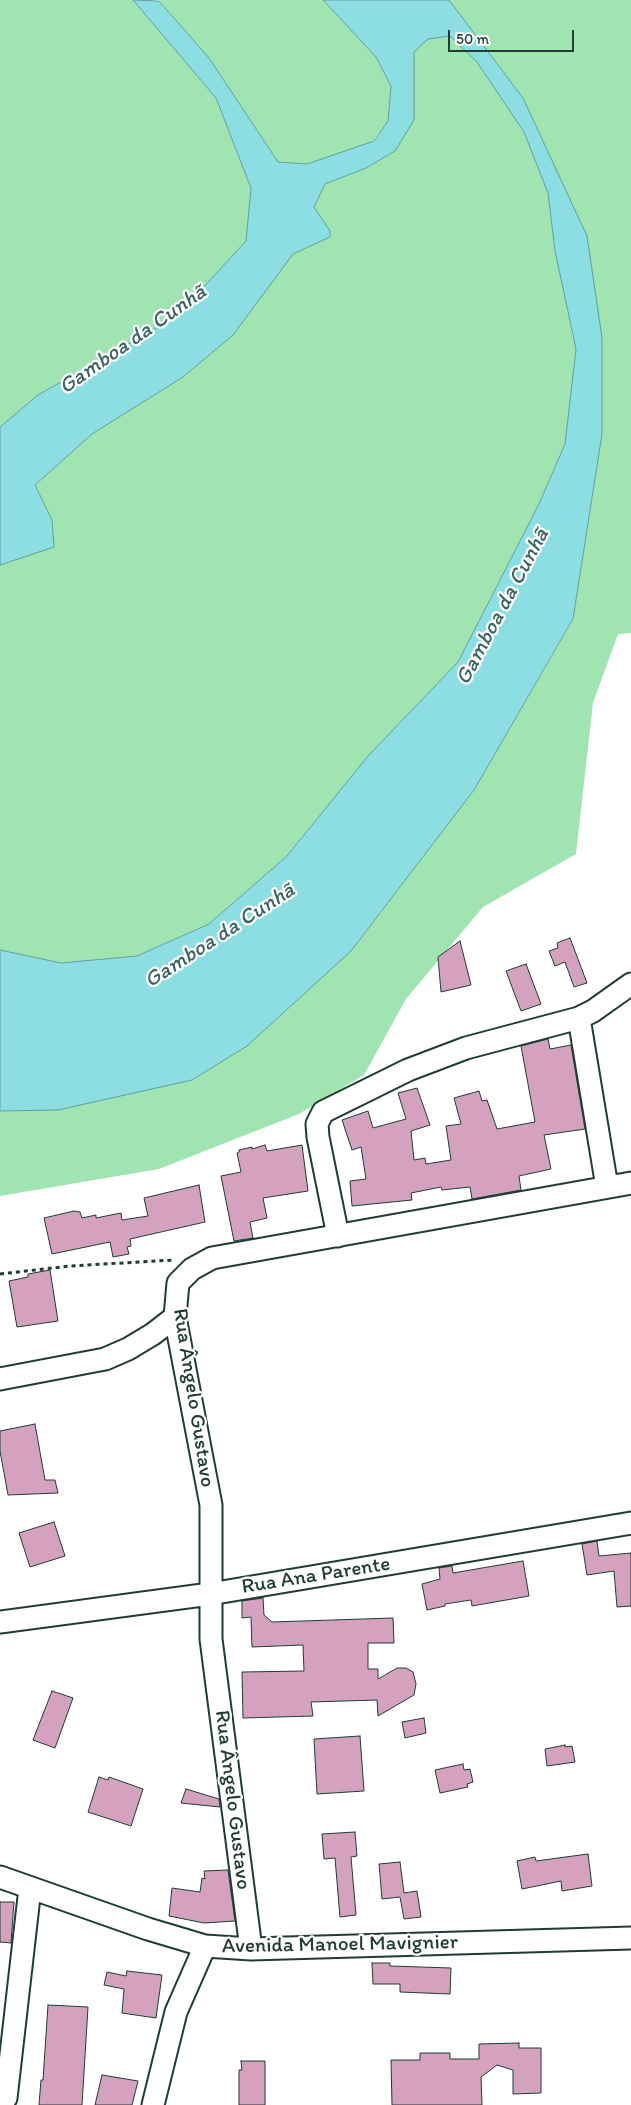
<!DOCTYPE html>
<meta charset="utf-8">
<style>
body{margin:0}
#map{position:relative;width:631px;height:2105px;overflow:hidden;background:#fff;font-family:Itim,sans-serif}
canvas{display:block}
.scale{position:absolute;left:448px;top:30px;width:126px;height:22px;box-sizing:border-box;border:2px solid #1f3d34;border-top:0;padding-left:6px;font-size:15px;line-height:18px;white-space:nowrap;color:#1f3d34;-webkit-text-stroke:4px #fff;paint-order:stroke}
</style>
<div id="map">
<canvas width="631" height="2105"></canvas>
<div class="scale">50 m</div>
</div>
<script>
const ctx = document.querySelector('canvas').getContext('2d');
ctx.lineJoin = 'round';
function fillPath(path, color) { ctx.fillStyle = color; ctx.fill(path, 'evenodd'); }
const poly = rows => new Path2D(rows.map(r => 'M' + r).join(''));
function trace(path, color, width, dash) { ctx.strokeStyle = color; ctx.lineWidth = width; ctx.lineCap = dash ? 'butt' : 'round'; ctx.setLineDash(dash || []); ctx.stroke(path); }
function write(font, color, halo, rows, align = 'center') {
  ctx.font = font + ' Itim,sans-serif'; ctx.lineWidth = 4.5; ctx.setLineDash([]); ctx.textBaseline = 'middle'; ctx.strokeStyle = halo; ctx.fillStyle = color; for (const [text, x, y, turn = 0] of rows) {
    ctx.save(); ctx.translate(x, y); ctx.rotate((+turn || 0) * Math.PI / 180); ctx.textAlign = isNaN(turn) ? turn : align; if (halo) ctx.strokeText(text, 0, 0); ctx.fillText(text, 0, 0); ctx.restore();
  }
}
const green = poly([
 [0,0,133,0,216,98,251,188,246,242,176,317,38,395,0,427],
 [159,0,323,0,376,57,391,86,388,121,373,141,342,153,307,164,278,162,209,59],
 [449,0,631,0,631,633,618,634,593,703,576,854,483,907,406,999,364,1075,299,1114,159,1169,0,1196,0,1111,58,1110,351,951,474,790,573,620,602,434,602,338,523,98],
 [450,36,477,62,524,132,548,193,555,251,576,349,565,444,539,504,458,662,368,756,287,856,209,924,137,956,61,963,0,950,0,565,13,561,52,520,35,485,92,434,183,377,233,335,293,254,330,237,330,231,314,207,325,184,366,168,395,151,414,74,414,52,428,39]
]);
const water = poly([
 [133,0,159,1,209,58,278,162,307,164,374,141,388,121,391,86,376,57,323,0,449,0,523,98,587,236,602,338,602,434,573,619,474,790,351,951,247,1046,192,1080,58,1110,0,1111,0,950,61,963,137,956,209,924,287,856,368,756,458,662,539,504,565,444,576,349,555,251,548,193,524,132,477,62,450,36,428,39,414,52,414,120,395,151,366,168,325,184,314,207,330,231,330,237,293,254,233,335,183,377,92,434,35,485,52,520,54,547,0,565,0,427,38,395,176,317,246,241,251,188,216,98,133,0]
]);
const building = poly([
 [570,938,587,983,574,987,565,962,555,966,549,951,558,948,557,943,570,938],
 [460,941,471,985,441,992,438,957,460,941],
 [526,964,541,1004,521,1011,506,971,526,964],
 [548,1039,550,1049,571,1045,585,1129,544,1135,551,1169,519,1176,521,1190,472,1199,470,1187,442,1190,441,1187,411,1193,412,1200,352,1206,350,1181,366,1179,361,1147,352,1150,342,1120,368,1111,373,1128,406,1119,398,1093,417,1088,430,1125,411,1131,414,1160,425,1158,426,1164,451,1160,446,1126,461,1124,454,1098,479,1091,482,1101,487,1100,497,1129,535,1122,521,1046,548,1039],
 [265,1145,267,1151,302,1145,308,1191,263,1198,267,1218,250,1222,253,1238,234,1241,221,1176,241,1172,237,1153,239,1152,239,1150,252,1147,252,1149,265,1145],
 [199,1185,205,1222,130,1239,131,1246,127,1247,129,1254,113,1257,110,1242,52,1254,44,1218,74,1211,80,1212,82,1218,96,1215,96,1218,121,1213,122,1220,148,1216,144,1198,199,1185],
 [50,1270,58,1321,17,1327,9,1281,28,1277,28,1274,50,1270],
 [35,1424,45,1480,55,1480,58,1493,8,1495,0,1451,0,1431,35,1424],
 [54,1522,65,1556,30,1567,19,1533,54,1522],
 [597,1541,599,1556,631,1553,631,1606,617,1607,614,1571,587,1575,582,1544,597,1541],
 [523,1561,529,1596,472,1606,471,1600,445,1604,445,1606,427,1610,422,1584,440,1579,439,1568,452,1566,453,1573,523,1561],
 [263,1598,264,1615,272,1622,393,1618,394,1643,368,1643,368,1669,378,1669,378,1679,397,1668,406,1668,413,1672,416,1684,414,1695,378,1716,377,1700,311,1702,313,1716,243,1718,242,1672,304,1671,303,1645,252,1647,251,1617,242,1618,242,1601,263,1598],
 [52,1691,73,1698,55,1748,33,1740,52,1691],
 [424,1718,426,1733,405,1738,402,1722,424,1718],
 [360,1736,364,1791,317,1794,314,1739,360,1736],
 [565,1745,565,1747,572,1746,575,1762,547,1766,545,1749,565,1745],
 [463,1764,464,1770,470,1769,473,1782,467,1784,468,1787,440,1793,435,1770,463,1764],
 [99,1777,108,1780,109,1777,143,1789,131,1826,88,1812,99,1777],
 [186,1789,219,1799,220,1807,181,1803,186,1789],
 [355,1832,357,1856,351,1857,356,1915,340,1917,335,1858,324,1859,322,1834,355,1832],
 [588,1854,592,1886,562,1891,561,1881,522,1889,517,1861,535,1857,536,1861,588,1854],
 [400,1862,404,1893,417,1891,421,1917,404,1919,400,1897,382,1899,379,1864,400,1862],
 [228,1870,235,1921,204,1923,169,1916,172,1888,200,1892,202,1878,205,1879,204,1871,228,1870],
 [0,1902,14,1902,11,1943,0,1942,0,1902],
 [372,1963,390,1963,390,1966,451,1968,450,1994,400,1992,400,1984,373,1984,372,1963],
 [127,1971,162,1975,156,2018,122,2013,124,1989,104,1985,107,1972,126,1976,127,1971],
 [48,2005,88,2007,82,2105,39,2105,41,2080,43,2080,48,2005],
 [519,2043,519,2048,541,2048,541,2093,513,2094,513,2070,497,2065,481,2077,482,2105,392,2105,391,2060,420,2060,420,2053,450,2053,450,2059,479,2059,479,2044,519,2043],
 [241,2061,265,2061,265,2105,239,2105,239,2070,242,2070,241,2061],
 [102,2075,138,2081,132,2105,95,2105,102,2075]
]);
const path = poly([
 [0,1274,70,1266,174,1260]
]);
const minor = poly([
 [579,1018,607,1187],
 [338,1236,318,1137,317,1124,323,1112,408,1070,466,1048,579,1018,593,1011,631,984],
 [0,1379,105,1359,128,1349,153,1334,175,1317],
 [0,1622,210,1594,631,1523],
 [0,1877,148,1929,205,1946,251,1949,631,1938],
 [251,1949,211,1639,211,1505,175,1317,178,1283,192,1269,212,1258,631,1183],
 [6,2098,30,1888],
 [153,2105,176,2012,205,1946]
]);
const streetNames = [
 ["Rua Ângelo Gustavo",193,1398,81],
 ["Rua Ana Parente",316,1576,-9],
 ["Rua Ângelo Gustavo",232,1800,83],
 ["Avenida Manoel Mavignier",340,1945,-1]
];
const waterNames = [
 ["Gamboa da Cunhã",133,340,-35],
 ["Gamboa da Cunhã",503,607,-62],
 ["Gamboa da Cunhã",220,936,-33]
];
fillPath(green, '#a0e5b1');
fillPath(water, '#8cdee3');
trace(water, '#609e9d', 1);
fillPath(building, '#d4a2bf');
trace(building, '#1f3d34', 1);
trace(minor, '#1f3d34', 25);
trace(path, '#1f3d34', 3, [4, 4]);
trace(minor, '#fff', 21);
write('21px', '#1f3d34', '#fff', streetNames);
write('italic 22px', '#3a6560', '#fff', waterNames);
</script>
